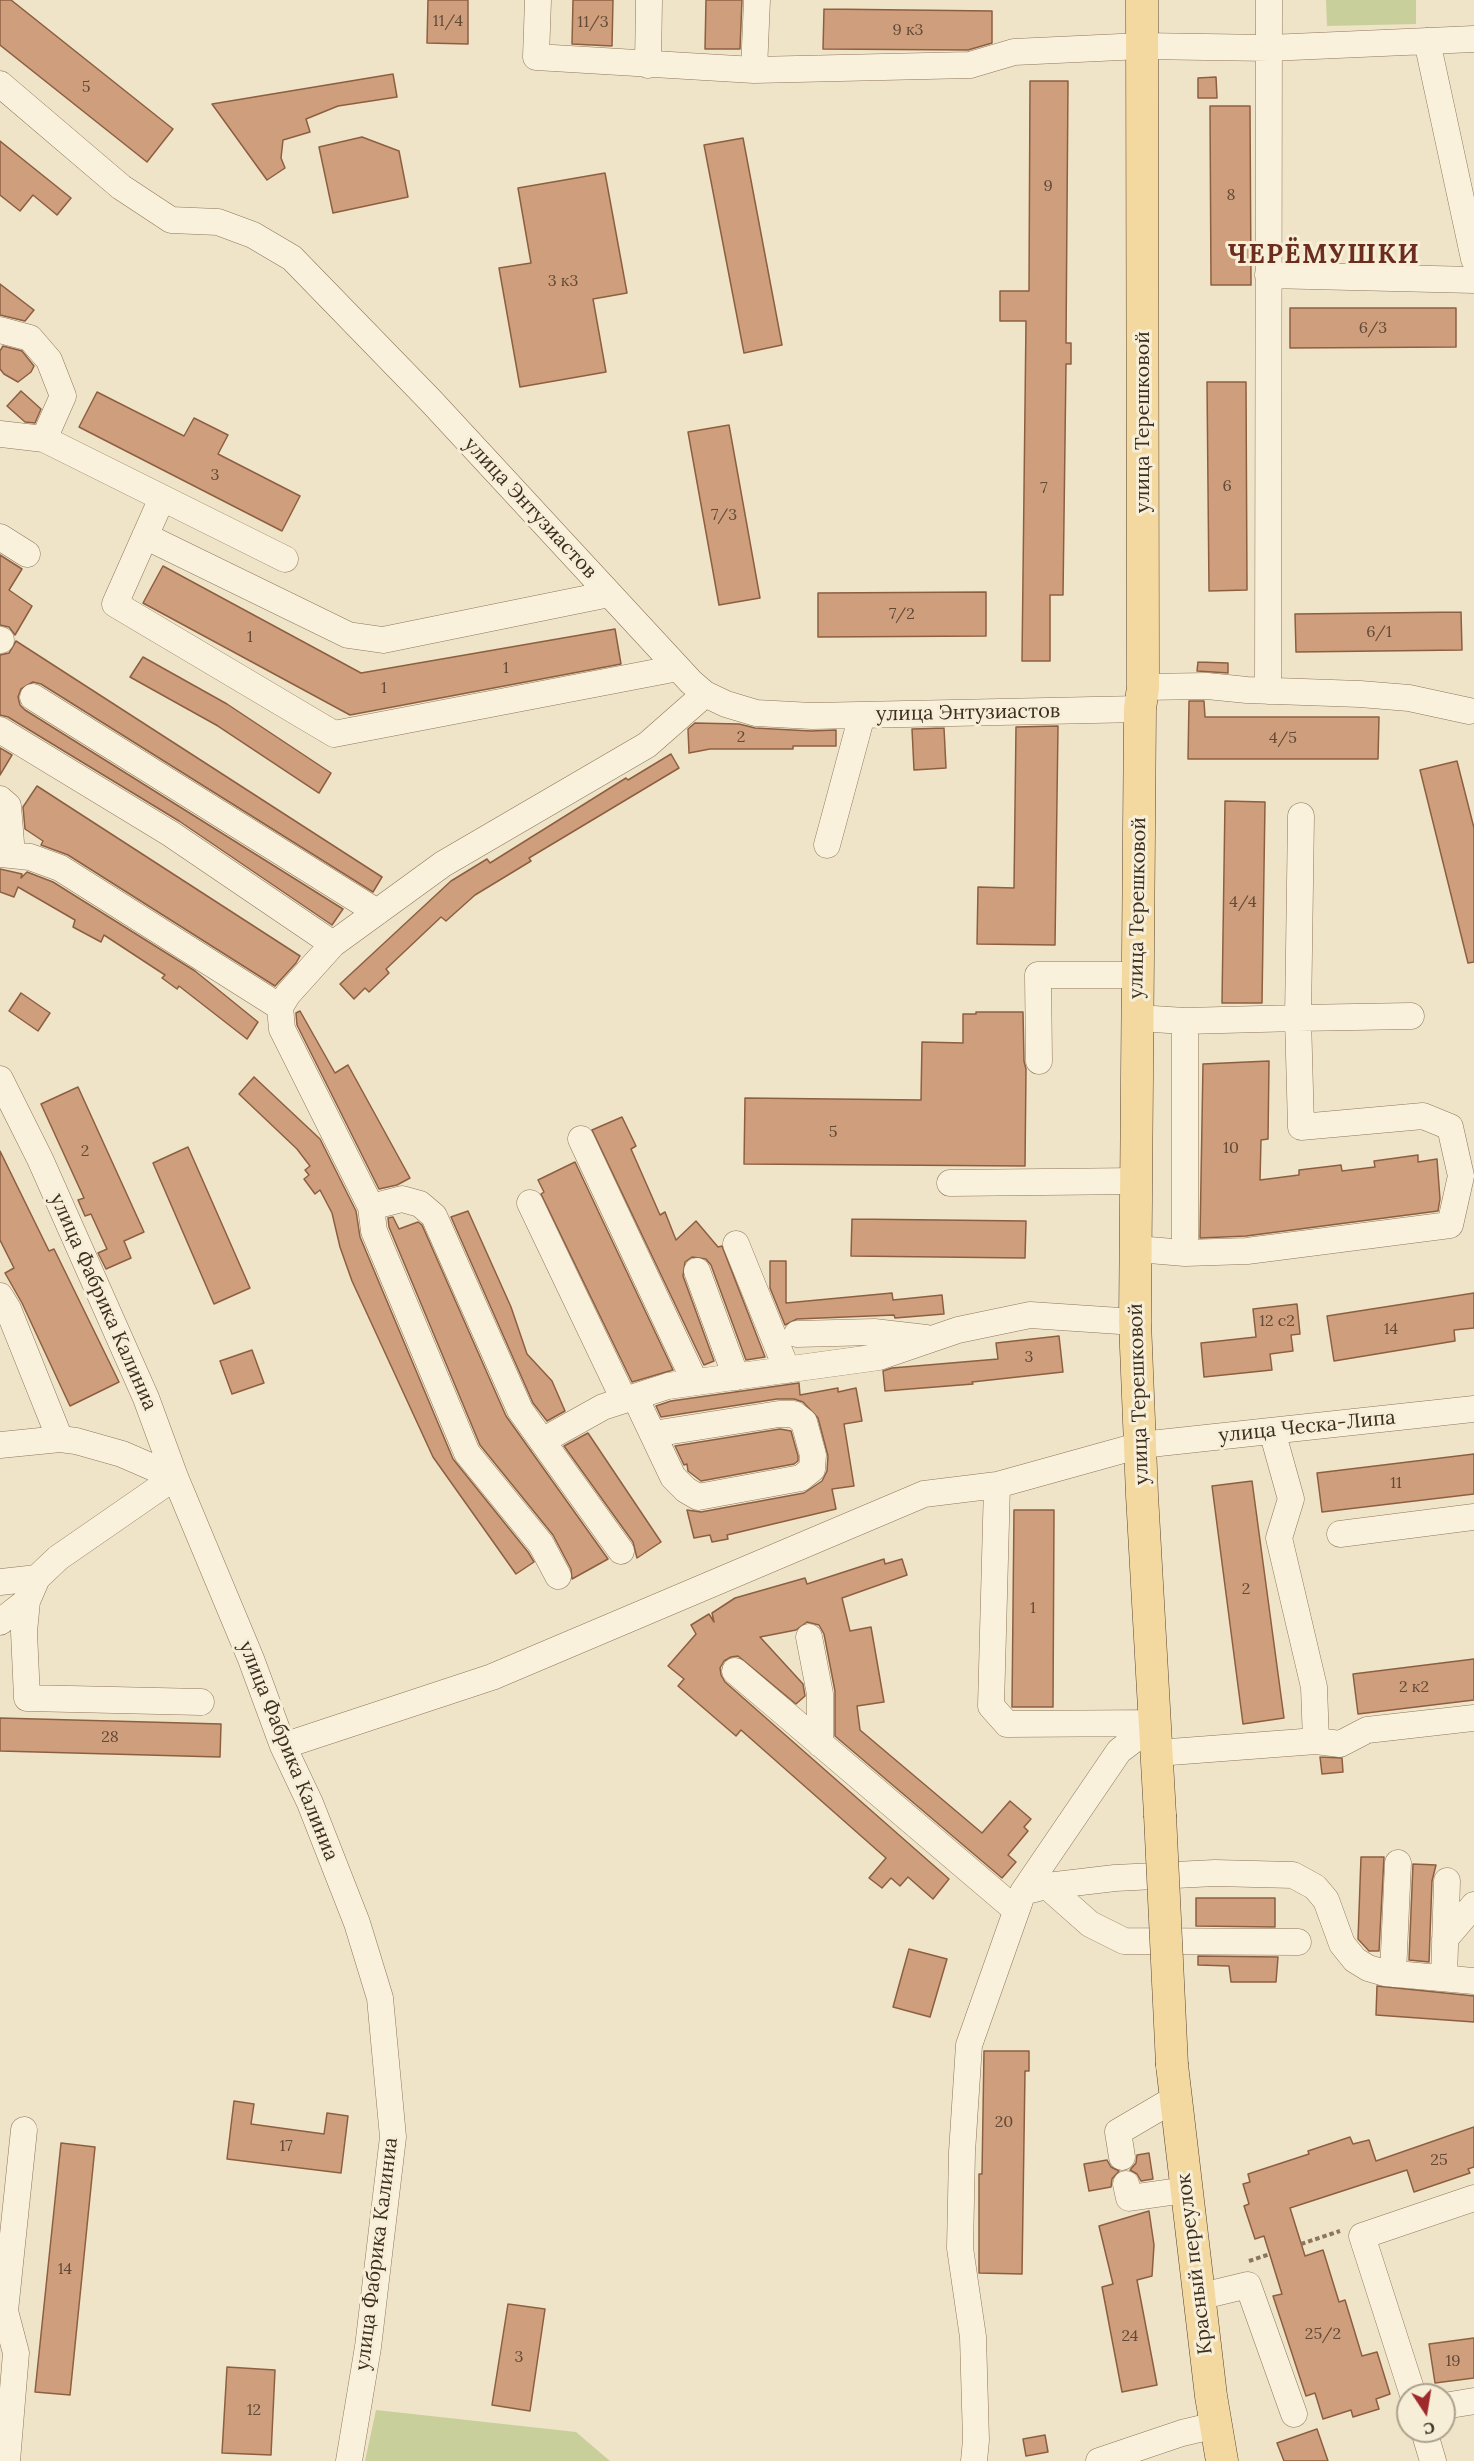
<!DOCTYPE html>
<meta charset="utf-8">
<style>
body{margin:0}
#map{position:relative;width:1474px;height:2461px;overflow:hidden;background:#f0e4c8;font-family:Lora,serif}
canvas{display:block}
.north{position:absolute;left:1396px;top:2383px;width:60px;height:60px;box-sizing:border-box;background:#f7eed8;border:2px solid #ada18e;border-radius:50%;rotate:168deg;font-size:16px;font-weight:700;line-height:24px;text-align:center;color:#3d2e20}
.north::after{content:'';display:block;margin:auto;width:21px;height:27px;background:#9e2a2b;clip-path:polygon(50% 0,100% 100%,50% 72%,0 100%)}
</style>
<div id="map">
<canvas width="1474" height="2461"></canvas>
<div class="north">С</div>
</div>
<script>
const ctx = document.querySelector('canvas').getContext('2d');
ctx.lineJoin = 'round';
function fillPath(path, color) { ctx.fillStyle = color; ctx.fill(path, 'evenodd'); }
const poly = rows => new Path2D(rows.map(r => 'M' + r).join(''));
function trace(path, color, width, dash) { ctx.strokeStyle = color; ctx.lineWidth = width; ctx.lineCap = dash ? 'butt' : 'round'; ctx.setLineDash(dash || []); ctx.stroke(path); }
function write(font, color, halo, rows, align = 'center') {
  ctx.font = font + ' Lora,serif'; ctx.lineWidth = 6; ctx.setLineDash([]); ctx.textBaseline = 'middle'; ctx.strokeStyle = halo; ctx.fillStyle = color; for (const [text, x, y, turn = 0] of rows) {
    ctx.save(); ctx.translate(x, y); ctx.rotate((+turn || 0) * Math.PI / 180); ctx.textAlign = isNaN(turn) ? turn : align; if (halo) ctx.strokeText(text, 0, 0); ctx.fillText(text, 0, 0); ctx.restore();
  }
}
const green = poly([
 [1326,0,1416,0,1416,24,1327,26],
 [376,2410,576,2432,610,2461,365,2461]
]);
const building = poly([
 [0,0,11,0,173,129,147,162,0,45,0,0],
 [428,0,468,0,468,44,427,43,428,0],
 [573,0,613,0,612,46,572,44,573,0],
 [706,0,742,0,740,49,705,49,706,0],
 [824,9,992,11,992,43,968,50,823,49,824,9],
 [393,74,397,97,338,106,306,119,310,132,283,140,281,158,285,168,267,180,212,104,393,74],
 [1216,77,1217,98,1198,98,1198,78,1216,77],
 [1030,81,1068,81,1066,343,1071,343,1071,364,1066,364,1063,595,1050,595,1050,661,1022,661,1026,321,1000,321,1000,291,1029,291,1030,81],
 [1210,106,1250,106,1251,285,1211,285,1210,106],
 [362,137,399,151,408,197,333,213,319,147,362,137],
 [743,138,782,345,744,353,704,145,743,138],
 [0,141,71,198,57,215,33,195,20,211,0,195,0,141],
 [605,173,627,293,593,299,606,372,520,387,499,268,531,263,518,188,605,173],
 [0,284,34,310,25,321,0,315,0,284],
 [1290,308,1456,308,1456,347,1290,348,1290,308],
 [3,346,22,351,34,366,31,372,18,382,4,374,0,369,0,351,3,346],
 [1207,382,1246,382,1247,590,1209,591,1207,382],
 [21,391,41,409,35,423,25,422,7,406,21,391],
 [97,392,184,436,194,418,228,435,218,454,300,496,282,531,79,427,97,392],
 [729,425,760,598,719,605,688,432,729,425],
 [0,555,22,569,9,590,32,606,15,635,9,627,0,625,0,555],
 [163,566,361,673,615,629,621,664,350,715,143,603,163,566],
 [986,592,986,636,818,637,818,593,986,592],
 [1461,612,1462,650,1296,652,1295,614,1461,612],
 [16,641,382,877,373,892,41,684,33,682,21,689,18,697,20,705,25,710,343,909,332,925,179,821,8,717,0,715,0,655,9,653,16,641],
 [143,657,227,704,331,773,319,793,218,726,130,677,143,657],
 [1198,662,1228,663,1228,673,1197,671,1198,662],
 [1189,701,1204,701,1205,717,1379,717,1378,759,1188,759,1189,701],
 [695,723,739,724,755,728,811,731,836,730,836,746,793,746,793,749,710,749,689,753,688,729,695,723],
 [1058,726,1055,945,977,944,978,887,1014,888,1016,727,1058,726],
 [944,728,946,768,914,770,912,729,944,728],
 [0,748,12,755,0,775,0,748],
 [671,754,679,768,529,858,531,861,475,895,446,921,441,917,386,969,389,973,369,992,365,988,354,999,340,984,451,881,487,859,490,863,626,778,628,780,671,754],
 [1457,761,1474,828,1474,962,1468,963,1420,770,1457,761],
 [37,786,300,956,296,963,275,986,68,855,41,845,43,841,25,829,23,807,37,786],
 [1225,801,1265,802,1262,1003,1222,1003,1225,801],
 [0,869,22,874,21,878,27,872,53,882,195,971,258,1022,247,1039,179,986,177,989,162,978,165,975,104,935,101,942,73,927,75,920,18,887,14,897,0,892,0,869],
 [21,993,50,1013,38,1031,9,1011,21,993],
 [300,1011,335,1073,348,1065,410,1178,397,1185,379,1189,297,1025,296,1013,300,1011],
 [976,1012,1023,1012,1024,1061,1026,1069,1025,1166,744,1164,745,1098,921,1100,922,1042,963,1043,963,1014,976,1014,976,1012],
 [1269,1061,1268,1139,1261,1140,1260,1180,1299,1175,1299,1170,1341,1165,1342,1171,1375,1167,1374,1161,1418,1155,1418,1162,1437,1159,1440,1199,1438,1211,1246,1236,1200,1238,1203,1064,1269,1061],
 [254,1077,320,1139,356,1211,360,1237,453,1459,528,1552,534,1562,516,1574,433,1457,352,1281,340,1247,332,1213,320,1190,315,1194,304,1179,309,1175,305,1170,310,1166,297,1149,239,1094,254,1077],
 [78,1087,144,1232,124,1241,131,1258,106,1269,98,1253,107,1249,91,1214,85,1216,78,1200,84,1198,41,1104,78,1087],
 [622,1117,636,1146,631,1149,660,1215,665,1212,676,1240,696,1221,718,1247,722,1246,765,1357,746,1360,711,1265,706,1259,692,1257,685,1262,683,1276,714,1361,704,1365,592,1130,622,1117],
 [188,1147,250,1288,214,1304,153,1163,188,1147],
 [0,1151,49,1251,54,1249,119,1382,70,1406,22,1303,5,1273,14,1268,0,1240,0,1151],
 [575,1162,673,1370,632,1382,541,1194,544,1192,538,1180,575,1162],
 [468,1211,511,1307,527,1354,552,1381,565,1411,547,1421,533,1403,451,1217,468,1211],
 [393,1217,399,1229,418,1222,422,1225,506,1416,608,1559,572,1579,571,1569,553,1535,480,1445,389,1227,388,1218,393,1217],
 [852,1219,1026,1221,1025,1258,851,1256,852,1219],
 [770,1261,786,1261,786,1303,892,1293,893,1300,942,1295,944,1314,895,1318,894,1315,797,1319,785,1325,770,1288,770,1261],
 [1474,1293,1474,1328,1454,1330,1455,1341,1334,1361,1327,1316,1474,1293],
 [1297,1304,1300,1334,1291,1335,1293,1351,1270,1354,1272,1370,1204,1377,1201,1343,1256,1337,1253,1309,1297,1304],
 [1059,1336,1063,1372,972,1382,973,1384,885,1391,883,1371,892,1368,998,1359,996,1343,1059,1336],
 [252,1350,264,1383,232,1394,220,1361,252,1350],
 [799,1383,800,1395,838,1388,838,1392,856,1388,862,1421,844,1424,854,1486,832,1489,836,1509,727,1535,728,1539,712,1542,710,1535,694,1538,687,1510,701,1512,804,1493,822,1481,827,1471,828,1456,818,1418,803,1402,794,1399,777,1399,661,1417,656,1406,671,1401,799,1383],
 [780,1429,791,1431,798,1456,798,1461,794,1464,701,1481,688,1471,687,1464,684,1465,675,1446,780,1429],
 [588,1433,661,1542,637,1558,633,1542,564,1446,588,1433],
 [1474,1454,1474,1494,1322,1512,1317,1473,1474,1454],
 [1252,1481,1284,1718,1243,1724,1212,1486,1252,1481],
 [1014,1510,1054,1510,1053,1707,1012,1707,1014,1510],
 [884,1559,885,1564,902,1559,907,1575,842,1598,850,1631,871,1627,884,1702,857,1706,860,1730,982,1833,1010,1801,1031,1819,1024,1827,1028,1831,1008,1855,1016,1862,1002,1878,835,1736,835,1691,824,1634,819,1625,807,1622,796,1630,760,1637,803,1684,805,1696,796,1704,738,1656,731,1657,724,1661,720,1668,721,1675,725,1682,949,1879,933,1899,908,1877,900,1886,891,1878,882,1888,869,1878,886,1858,741,1730,736,1736,678,1686,684,1679,668,1666,696,1634,691,1625,709,1614,714,1622,712,1613,735,1598,805,1578,807,1584,884,1559],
 [1474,1659,1474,1700,1358,1714,1353,1674,1474,1659],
 [0,1718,221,1724,220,1757,0,1751,0,1718],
 [1320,1757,1342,1758,1343,1772,1322,1774,1320,1757],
 [1361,1857,1384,1857,1379,1951,1369,1951,1358,1939,1361,1857],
 [1413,1864,1436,1865,1432,1881,1429,1962,1409,1960,1413,1864],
 [1196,1898,1275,1898,1275,1927,1196,1926,1196,1898],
 [909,1949,947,1959,930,2017,893,2007,909,1949],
 [1198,1956,1278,1957,1276,1982,1231,1982,1229,1966,1198,1965,1198,1956],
 [1377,1986,1474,1996,1474,2022,1376,2015,1377,1986],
 [984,2051,1029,2051,1029,2071,1025,2071,1022,2274,979,2273,979,2174,982,2174,984,2051],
 [234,2101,254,2104,251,2124,324,2134,327,2113,348,2116,341,2173,227,2159,234,2101],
 [1474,2127,1474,2167,1468,2169,1470,2173,1414,2192,1407,2170,1290,2208,1305,2256,1323,2250,1339,2302,1345,2300,1362,2356,1377,2352,1390,2394,1376,2399,1379,2409,1353,2417,1351,2410,1323,2419,1315,2393,1306,2396,1273,2296,1282,2294,1264,2236,1255,2239,1244,2206,1249,2204,1243,2184,1250,2182,1248,2174,1309,2154,1308,2151,1350,2137,1353,2144,1369,2140,1376,2161,1474,2127],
 [61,2143,95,2147,70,2395,35,2392,61,2143],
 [1149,2153,1153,2179,1141,2181,1137,2174,1130,2170,1136,2163,1137,2155,1149,2153],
 [1107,2160,1111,2167,1119,2171,1112,2179,1111,2187,1089,2191,1084,2164,1107,2160],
 [1149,2211,1154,2245,1152,2276,1137,2280,1157,2385,1122,2392,1102,2287,1113,2284,1099,2226,1149,2211],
 [508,2304,545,2309,530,2411,492,2405,508,2304],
 [1474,2338,1474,2378,1435,2383,1429,2344,1474,2338],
 [227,2367,275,2370,271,2455,222,2453,227,2367],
 [1317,2429,1328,2461,1284,2461,1277,2443,1317,2429],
 [1045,2435,1048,2452,1026,2456,1023,2439,1045,2435]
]);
const path = poly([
 [1301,2244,1340,2231],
 [1249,2261,1270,2254]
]);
const minor = poly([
 [538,0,536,57,754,70,970,65,1014,52,1142,46,1269,48,1474,39],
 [1427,41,1474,259],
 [648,65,649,0],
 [754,70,757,0],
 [0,84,121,187,171,220,218,222,253,235,292,258,431,401,691,682,705,694,726,704,756,713,812,716,1140,709],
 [1268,275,1474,280],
 [0,330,30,338,49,360,63,396,44,439],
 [0,434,44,439,285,559],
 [162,498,115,604,334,734,678,668],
 [145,536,348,635,383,640,609,594],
 [0,537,27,554],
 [0,640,1,640],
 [1143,687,1207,686,1247,690,1360,694,1409,698,1469,711],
 [1268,691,1269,0],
 [33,697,377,912],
 [0,730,171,834,333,944],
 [0,799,8,806,12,855],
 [827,845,862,715],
 [0,854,30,857,60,868,280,1007],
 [1137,1018,1185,1021,1298,1018,1301,816],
 [1185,1021,1185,1253,1247,1251,1450,1225,1461,1176,1450,1127,1423,1116,1301,1127,1298,1018,1411,1016],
 [1039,1061,1038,975,1138,975],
 [0,1079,40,1159,146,1398,175,1477,251,1659,283,1746,310,1803,357,1923,380,1998,393,2137,368,2347,349,2461],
 [581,1139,695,1382],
 [950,1183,1137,1181],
 [530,1203,624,1400],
 [371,1207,402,1199,420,1204,434,1216,520,1410,621,1551],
 [736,1244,787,1370],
 [1137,1249,1185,1253],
 [697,1271,736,1377],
 [0,1296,8,1309,60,1439],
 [797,1334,874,1332,926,1338],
 [635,1397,673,1477,686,1490,698,1497,801,1478,812,1469,813,1455,804,1422,794,1414,779,1414,653,1434],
 [542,1441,603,1407,668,1386,879,1357,958,1330,1030,1315,1135,1322],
 [0,1445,60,1439,76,1441,122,1454,175,1477],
 [175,1477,58,1558,37,1578,27,1601,24,1632,27,1698,201,1702],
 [997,1485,991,1706,1007,1724,1156,1723],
 [1340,1534,1474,1517],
 [558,1576,541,1544,467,1453,374,1231,371,1207,282,1029,280,1007,288,994,333,944,443,864,647,745,705,694],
 [0,1582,37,1578],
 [0,1622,27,1601],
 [809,1637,820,1694,820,1744],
 [735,1671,1016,1910],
 [1316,1741,1340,1744,1367,1730,1474,1718],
 [283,1746,492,1677,924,1494,997,1485,1141,1445,1474,1409],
 [1157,1753,1316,1741,1314,1687,1279,1538,1291,1499,1272,1431],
 [1047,1886,1090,1924,1124,1941,1298,1942],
 [1023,1892,1047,1886,1115,1878,1215,1873,1293,1875,1315,1887,1326,1900,1342,1944,1355,1960,1368,1968,1385,1973,1474,1981],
 [1445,1939,1474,1905],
 [1393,1974,1398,1863],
 [1444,1978,1447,1881],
 [1122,2157,1118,2132,1176,2098],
 [1126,2184,1129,2198,1186,2190],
 [1198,2297,1248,2285,1294,2414],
 [1413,2395,1362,2236,1474,2198],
 [1444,2406,1474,2401],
 [1424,2431,1433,2461],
 [7,2461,16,2353,5,2311,24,2130],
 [974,2461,976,2440,973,2337,960,2248,962,2152,969,2045,1023,1892,1119,1751,1156,1723],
 [1099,2461,1182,2433,1216,2425]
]);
const major = poly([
 [1142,0,1143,687,1140,709,1135,1322,1142,1495,1160,1815],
 [1172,2065,1211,2396,1222,2461]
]);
const majorBridge = poly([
 [1160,1815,1172,2065]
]);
const numberNames = [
 ["11/4",448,21],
 ["11/3",593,22],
 ["9 к3",908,30],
 ["5",86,87],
 ["9",1048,186],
 ["8",1231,195],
 ["3 к3",563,281],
 ["6/3",1373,328],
 ["3",215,475],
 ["6",1227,486],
 ["7",1044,488],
 ["7/3",724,515],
 ["7/2",902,614],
 ["6/1",1379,632],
 ["1",250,637],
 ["1",506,668],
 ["1",384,688],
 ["2",741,737],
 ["4/5",1283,738],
 ["4/4",1243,902],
 ["5",833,1132],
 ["10",1231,1148],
 ["2",85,1151],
 ["12 с2",1277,1321],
 ["14",1391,1329],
 ["3",1029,1357],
 ["11",1396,1483],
 ["2",1246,1589],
 ["1",1033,1608],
 ["2 к2",1414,1687],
 ["28",110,1737],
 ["20",1004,2122],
 ["17",286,2146],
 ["25",1439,2160],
 ["14",65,2269],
 ["25/2",1323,2334],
 ["24",1130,2336],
 ["3",519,2357],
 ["19",1453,2361],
 ["12",254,2410]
];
const streetNames = [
 ["улица Терешковой",1143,422,-90],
 ["улица Энтузиастов",530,508,47],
 ["улица Энтузиастов",968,713,-1],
 ["улица Терешковой",1138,908,-89],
 ["улица Фабрика Калиниа",103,1302,66],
 ["улица Терешковой",1139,1394,-92],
 ["улица Ческа-Липа",1307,1427,-6],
 ["улица Фабрика Калиниа",288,1751,68],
 ["улица Фабрика Калиниа",377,2254,-83],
 ["Красный переулок",1195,2264,-97]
];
const districtNames = [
 ["ЧЕРЁМУШКИ",1324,256]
];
fillPath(green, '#c9cf9b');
fillPath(building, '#cf9f7d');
trace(building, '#8d5f41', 1.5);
trace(minor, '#8d765c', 27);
trace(major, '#5b4430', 33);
trace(path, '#8d765c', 4, [4.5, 3]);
trace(minor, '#faf1dc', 26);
trace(major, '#f3d9a0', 32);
trace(majorBridge, '#5b4430', 33, []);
trace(majorBridge, '#f3d9a0', 32);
write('16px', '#624a37', null, numberNames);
write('20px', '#3d2e20', '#f7eed8', streetNames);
ctx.letterSpacing = '1.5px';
write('bold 26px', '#6b2e1e', '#f7eed8', districtNames);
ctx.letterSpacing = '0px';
</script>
